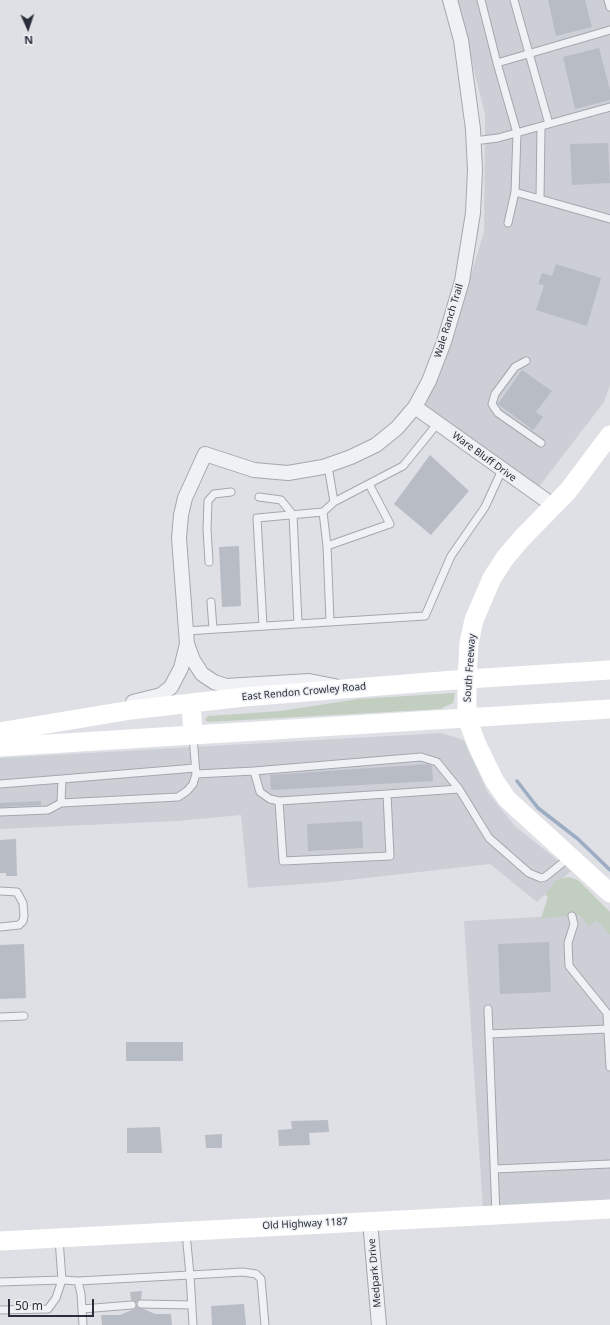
<!DOCTYPE html>
<style>
body{margin:0}
#map{position:relative;width:610px;height:1325px;overflow:hidden;background:#dee0e5;font-family:"Noto Sans",sans-serif}
canvas{display:block}
.north{position:absolute;left:8px;top:8px;width:40px;height:40px;-webkit-text-stroke:3px #edeff3;paint-order:stroke;rotate:177deg;font-size:11px;font-weight:700;line-height:16px;text-align:center;color:#292e3a}
.north::after{content:'';display:block;margin:auto;width:14px;height:18px;background:#292e3a;clip-path:polygon(50% 0,100% 100%,50% 72%,0 100%)}
.scale{position:absolute;left:8px;top:1299px;width:86px;height:18px;box-sizing:border-box;border:2px solid #292e3a;border-top:0;padding-left:5px;font-size:12px;line-height:14px;white-space:nowrap;color:#292e3a;-webkit-text-stroke:3px #edeff3;paint-order:stroke}
</style>
<div id="map">
<canvas width="610" height="1325"></canvas>
<div class="north">N</div>
<div class="scale">50 m</div>
</div>
<script>
const ctx = document.querySelector('canvas').getContext('2d');
ctx.lineJoin = 'round';
function fillPath(path, color) { ctx.fillStyle = color; ctx.fill(path, 'evenodd'); }
const poly = rows => new Path2D(rows.map(r => 'M' + r).join(''));
function trace(path, color, width, dash) { ctx.strokeStyle = color; ctx.lineWidth = width; ctx.lineCap = dash ? 'butt' : 'round'; ctx.setLineDash(dash || []); ctx.stroke(path); }
function write(font, color, halo, rows, align = 'center') {
  ctx.font = font + ' "Noto Sans",sans-serif'; ctx.lineWidth = 3; ctx.setLineDash([]); ctx.textBaseline = 'middle'; ctx.strokeStyle = halo; ctx.fillStyle = color; for (const [text, x, y, turn = 0] of rows) {
    ctx.save(); ctx.translate(x, y); ctx.rotate((+turn || 0) * Math.PI / 180); ctx.textAlign = isNaN(turn) ? turn : align; if (halo) ctx.strokeText(text, 0, 0); ctx.fillText(text, 0, 0); ctx.restore();
  }
}
const built = poly([
 [456,0,610,0,610,385,604,402,538,488,425,406,453,334,484,232,485,114],
 [441,733,464,740,488,793,515,826,571,871,537,902,490,864,331,882,248,888,241,815,177,821,0,829,0,758],
 [610,913,610,1202,483,1209,464,921]
]);
const green = poly([
 [455,693,453,703,440,709,208,722,205,720,208,716,281,711,358,699],
 [569,877,578,880,610,912,610,935,597,920,589,926,580,915,541,918,548,897,545,895,557,880]
]);
const stream = poly([
 [517,781,538,808,578,839,610,870]
]);
const building = poly([
 [548,0,585,0,592,27,556,36],
 [599,48,610,90,610,100,575,109,563,57],
 [608,143,610,183,572,185,570,144],
 [556,264,601,278,587,326,536,310,544,285,538,284,542,273,552,276],
 [522,370,552,391,536,412,543,417,533,430,498,404],
 [430,455,469,491,431,535,394,504],
 [239,546,241,606,222,607,219,547],
 [428,764,432,766,433,781,271,790,270,775],
 [41,801,41,805,0,807,0,803],
 [362,821,363,848,308,851,307,824],
 [16,839,17,876,6,876,6,873,0,873,0,840],
 [549,942,551,992,500,994,498,944],
 [24,944,26,998,0,999,0,945],
 [126,1042,183,1042,183,1061,126,1061],
 [328,1120,329,1132,309,1133,310,1145,279,1146,278,1130,292,1129,291,1121],
 [160,1127,162,1153,127,1153,127,1128],
 [222,1134,222,1148,206,1148,205,1135],
 [142,1291,141,1299,136,1303,131,1300,130,1292],
 [244,1304,246,1325,212,1325,211,1306],
 [137,1306,155,1314,171,1314,172,1325,102,1325,101,1315,120,1315,134,1309]
]);
const lane = poly([
 [481,0,497,63,610,30],
 [514,0,549,124],
 [608,0,610,7],
 [497,63,517,133,515,192],
 [474,141,498,138,610,107],
 [540,199,541,127],
 [508,223,515,192,610,219],
 [526,361,515,367,495,394,492,404,498,413,541,443],
 [328,466,334,502,323,512,327,546,390,524,369,484],
 [259,497,281,500,293,515,298,623],
 [334,502,403,466,438,423],
 [327,546,330,621],
 [209,562,207,529,208,501,214,494,231,492],
 [211,602,213,629],
 [263,626,257,518,323,512],
 [186,631,425,616,451,556,485,507,502,470],
 [193,736,196,774,254,771,260,792,270,799,279,801,283,861,390,856,387,794,459,789,489,838,529,873,541,878,545,877,570,857],
 [254,771,421,757,437,762,459,789],
 [0,784,62,779],
 [279,801,387,794],
 [61,803,62,779,195,768],
 [0,812,48,810,61,803,178,797,187,791,193,784,196,774],
 [0,891,17,892,23,903,24,916,23,921,19,925,0,927],
 [572,916,574,924,568,943,569,966,607,1013,610,1067],
 [488,1009,496,1215],
 [0,1017,24,1016],
 [489,1034,608,1029],
 [495,1169,610,1164],
 [186,1233,190,1275,243,1272,256,1274,261,1279,265,1325],
 [59,1239,62,1280,78,1281,81,1294,83,1325],
 [78,1281,190,1275,193,1325],
 [0,1282,62,1280,56,1298,48,1309,0,1310],
 [141,1304,192,1305],
 [82,1309,132,1305]
]);
const street = poly([
 [415,407,554,506],
 [335,686,309,681,226,686,214,682,202,674,193,660,187,644,179,538,181,515,185,498,205,454,254,470,288,473,323,467,351,457,376,445,397,428,415,407,429,381,444,342,462,281,473,213,475,170,473,129,461,40,450,0],
 [133,702,161,695,171,687,181,668,187,644],
 [370,1221,379,1325]
]);
const secondary = poly([
 [610,435,568,491,522,538,505,558,492,578,474,620,469,643,467,679,467,718,477,745,494,780,507,799,610,893],
 [191,703,193,734],
 [0,732,131,710,244,697,467,679,610,670],
 [0,747,610,709],
 [0,1241,610,1209]
]);
const streetNames = [
 ["Wale Ranch Trail",449,321,-73],
 ["Ware Bluff Drive",484,457,36],
 ["South Freeway",470,668,-86],
 ["East Rendon Crowley Road",304,692,-5],
 ["Old Highway 1187",305,1224,-3],
 ["Medpark Drive",375,1273,-95]
];
fillPath(built, '#cccfd6');
fillPath(green, '#c2cec0');
trace(stream, '#9cacc2', 3.5);
fillPath(building, '#b8bcc5');
trace(lane, '#a4a7ae', 9);
trace(street, '#a4a7ae', 16);
trace(lane, '#f0f1f4', 7);
trace(street, '#f0f1f4', 14);
trace(secondary, '#fff', 19);
write('10px', '#292e3a', '#edeff3', streetNames);
</script>
